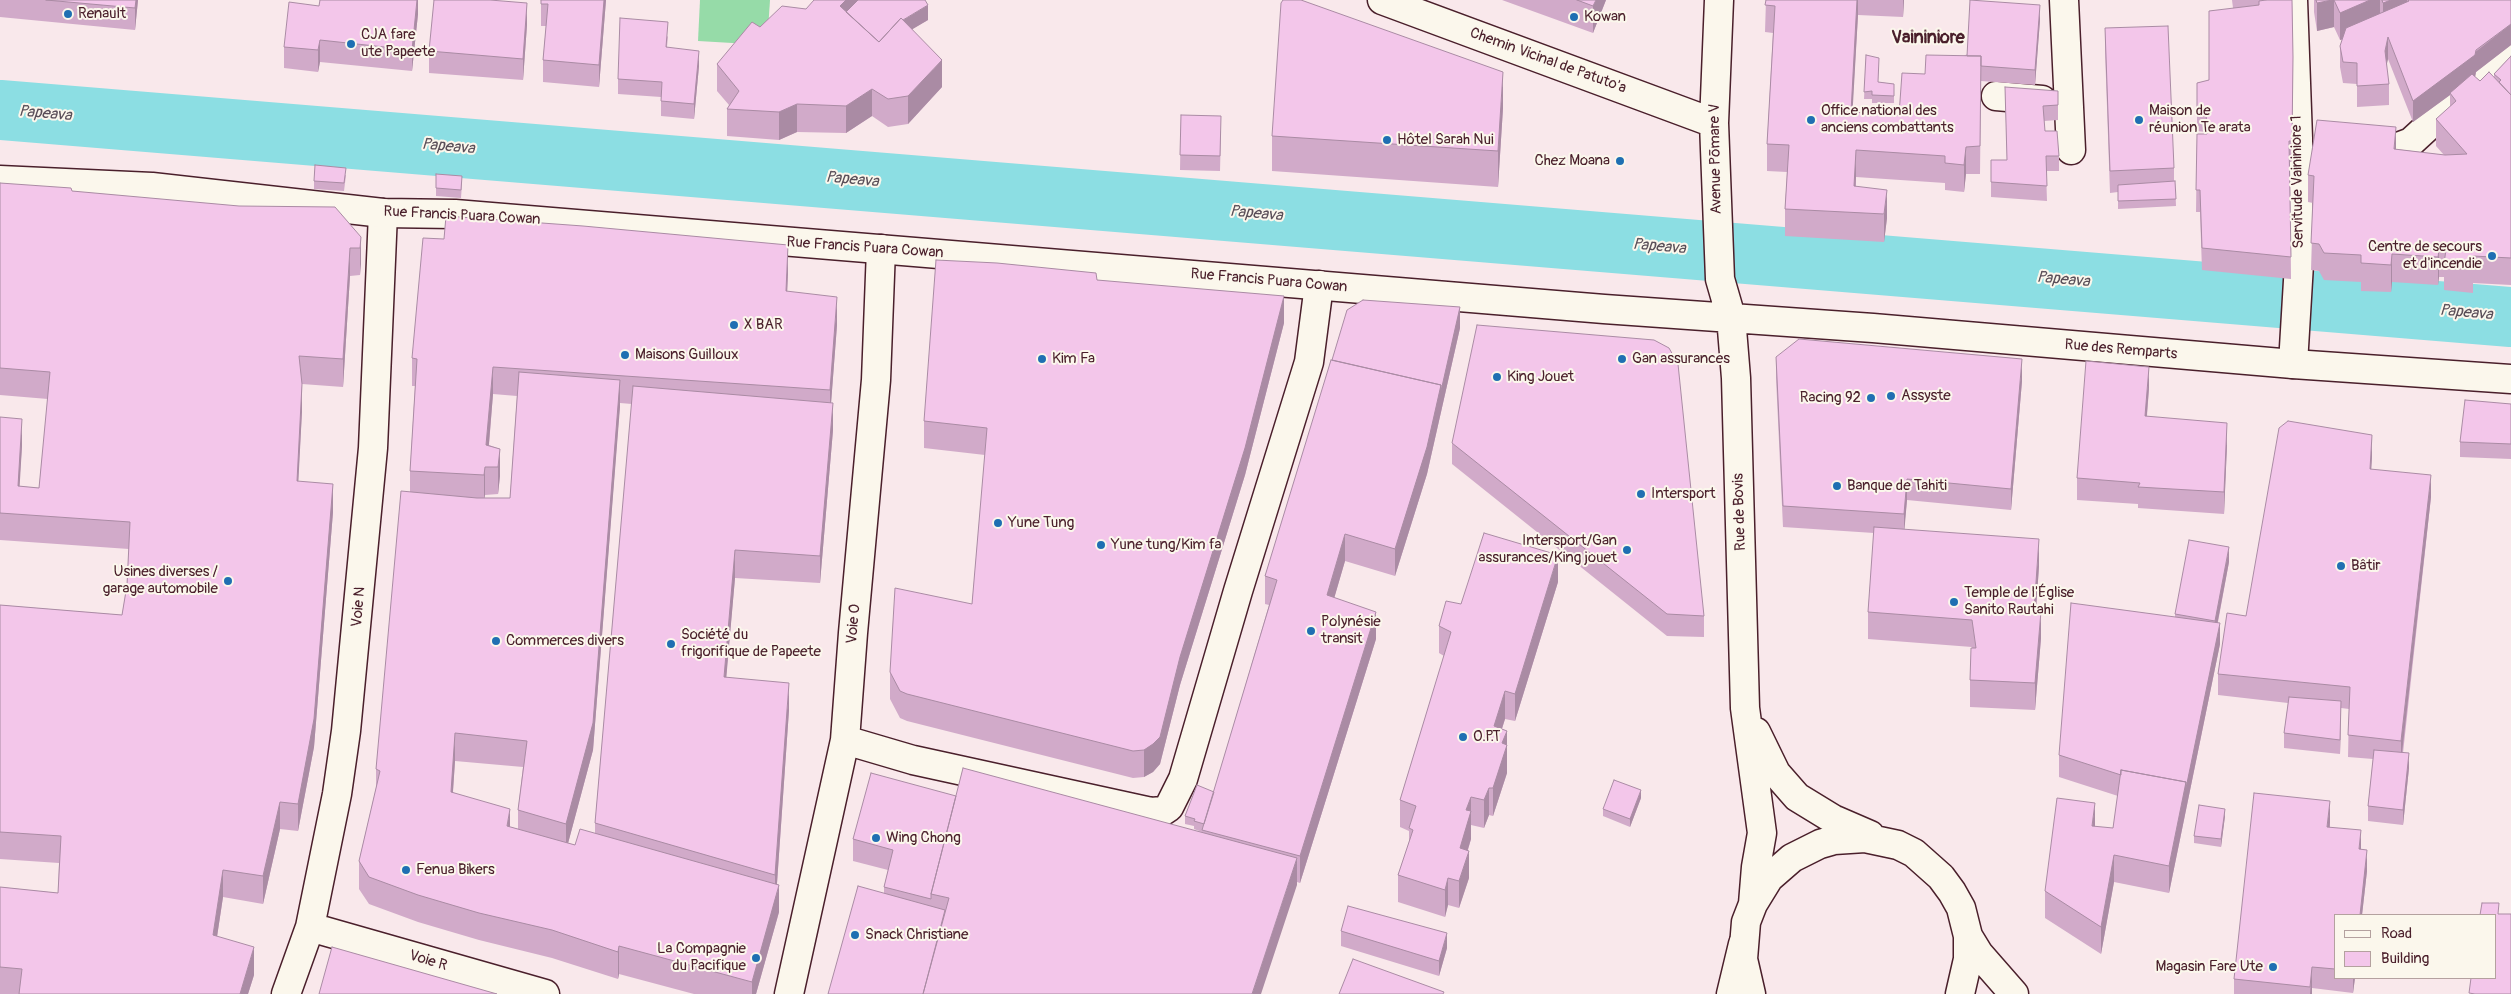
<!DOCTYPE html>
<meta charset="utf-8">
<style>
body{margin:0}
#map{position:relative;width:2511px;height:994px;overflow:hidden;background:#f9e8eb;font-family:Pangolin,sans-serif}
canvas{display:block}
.legend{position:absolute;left:2334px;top:914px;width:162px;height:65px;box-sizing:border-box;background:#fbf7ec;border:1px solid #b4a19f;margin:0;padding:6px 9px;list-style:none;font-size:15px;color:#4a1f2b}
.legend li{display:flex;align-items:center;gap:10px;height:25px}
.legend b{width:25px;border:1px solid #b4a19f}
</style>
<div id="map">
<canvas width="2511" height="994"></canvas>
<ul class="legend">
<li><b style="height:6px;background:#fbf7ec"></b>Road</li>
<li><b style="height:14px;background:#f3c6ea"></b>Building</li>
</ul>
</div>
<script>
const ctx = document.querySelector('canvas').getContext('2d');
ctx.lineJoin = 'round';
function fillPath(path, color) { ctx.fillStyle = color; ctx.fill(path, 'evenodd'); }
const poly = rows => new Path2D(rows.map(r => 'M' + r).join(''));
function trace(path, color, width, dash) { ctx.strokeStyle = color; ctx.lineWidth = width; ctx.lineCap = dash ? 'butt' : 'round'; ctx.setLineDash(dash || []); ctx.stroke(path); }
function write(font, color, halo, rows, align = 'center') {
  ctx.font = font + ' Pangolin,sans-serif'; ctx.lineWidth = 4; ctx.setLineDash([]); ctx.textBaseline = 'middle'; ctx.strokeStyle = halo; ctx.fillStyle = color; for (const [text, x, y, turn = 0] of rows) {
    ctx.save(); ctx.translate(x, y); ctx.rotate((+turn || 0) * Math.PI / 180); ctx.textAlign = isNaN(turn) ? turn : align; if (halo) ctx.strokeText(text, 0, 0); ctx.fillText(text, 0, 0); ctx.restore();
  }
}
const green = poly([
 [700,0,770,0,767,45,698,41]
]);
const river = poly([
 [0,110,2511,317]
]);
const minor = poly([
 [2064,0,2071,150],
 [2293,0,2298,138,2299,264,2293,364],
 [1996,96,2042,100],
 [2359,146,2395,148,2411,142,2511,50],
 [845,740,913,760,1151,812,1163,811,1169,807,1183,779,1238,591,1309,362,1319,285],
 [310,927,545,994],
 [286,994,310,927,337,794,346,731,373,448,383,213],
 [789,994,845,740,853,633,876,380,881,249],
 [1731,994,1743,944]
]);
const major = poly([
 [1382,0,1714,123],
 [1719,0,1714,123,1720,279,1731,317,1736,378,1745,708,1762,833,1756,867,1753,904],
 [0,180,152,187,383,213,455,214,1604,309,1873,328,2293,364,2511,379],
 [1756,732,1776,773,1797,797,1833,819,1870,835],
 [1968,936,1979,954,2014,994],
 [1751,994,1743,959,1746,922,1753,904,1769,878,1792,858,1820,844,1834,840,1865,838,1898,845,1914,853,1941,877,1952,892,1961,908,1968,936,1968,959,1960,994]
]);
const wall = poly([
 [0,0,138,0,135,30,0,17],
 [418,0,418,14,412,71,320,62,318,72,284,68,284,47,319,6],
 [606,0,599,87,543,82,543,60,546,26,541,26,541,4],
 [1502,0,1606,0,1593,33],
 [1766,0,1904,0,1903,17,1858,15,1852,112,1899,115,1925,74,2040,20,2035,85,1981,81,1980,174,1966,174,1964,192,1945,190,1945,183,1856,177,1856,186,1887,218,1884,242,1785,236,1785,209,1787,172,1767,171,1767,144,1773,33,1765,32],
 [2232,0,2292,0,2293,79,2292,162,2290,162,2291,279,2202,270,2200,212,2196,212,2197,134,2206,134,2206,132,2197,131,2197,83,2209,80,2233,8],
 [2314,0,2511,0,2511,45,2476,72,2475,77,2480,81,2494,77,2494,74,2511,56,2511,285,2473,283,2473,293,2444,290,2444,277,2439,277,2438,285,2392,282,2391,292,2361,291,2361,282,2324,280,2319,271,2311,270,2313,203,2308,202,2308,175,2396,149,2444,155,2436,146,2436,119,2450,107,2450,95,2413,122,2388,59,2386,65,2389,84,2389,105,2357,107,2357,84,2343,83,2340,67,2340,46,2342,40,2340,40,2334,27,2317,31,2314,12],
 [928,20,912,29,942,87,908,124,888,127,872,116,846,133,797,132,779,140,727,136,727,109,729,105,717,91,717,64,760,27],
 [527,25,523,80,429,73,429,51],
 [2105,28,2174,168,2174,182,2175,181,2176,206,2118,209,2118,192,2110,193,2105,50],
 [668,36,667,47,699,66,694,119,661,116,661,97,618,94,618,79],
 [1866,55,1878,82,1894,84,1894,103,1872,103,1872,99,1864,99],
 [2005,87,2058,105,2058,120,2044,121,2045,131,2059,156,2059,171,2046,171,2047,201,1991,197,1991,182,2007,160],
 [1503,108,1498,187,1272,171,1272,136],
 [1181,115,1221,131,1220,171,1180,170],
 [436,174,462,184,461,198,436,196],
 [346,175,344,191,314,189,314,181],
 [0,183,72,191,361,237,360,275,350,276,343,387,302,384,302,411,298,481,333,512,314,747,298,831,280,829,263,904,223,897,217,937,254,975,248,994,0,994,0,887,58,893,59,863,0,859,0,605,122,615,127,585,129,549,0,540,0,417,22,446,19,486,39,488,48,399,0,395],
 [788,273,787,292,837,325,831,403,833,430,820,583,735,578,726,677,789,710,777,884,779,912,756,994,694,994,619,974,618,979,552,958,479,940,418,922,369,904,359,889,359,861,376,788,376,769,410,492,410,471,415,386,412,386,412,358],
 [493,394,517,396,510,498,484,498,485,495,498,494,500,476,500,449,489,445],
 [620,403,632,404,595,823,595,833,575,845,568,843,593,750],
 [455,761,523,767,518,810,518,829,510,827,453,792],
 [1097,280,1284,323,1245,475,1180,685,1160,764,1153,772,1144,777,1133,778,907,721,900,718,890,699,890,672,972,604,985,455,924,448,924,421],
 [1460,328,1427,474,1395,576,1345,561,1334,598,1376,639,1300,883,1297,882,1297,885,828,994,884,893,884,887,888,870,853,861,853,839,956,796,1202,832,1194,829,1194,826,1185,824,1185,816,1214,792,1269,605,1265,604,1265,576,1332,360],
 [1776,357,2022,381,2011,510,1907,500,1904,529,2039,566,2036,611,2041,638,2035,710,1970,707,1970,680,1972,647,1868,639,1868,612,1874,533,1783,527,1776,378],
 [2149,388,2147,416,2227,445,2224,514,2138,508,2138,504,2077,500,2077,478],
 [2511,404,2511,459,2460,457,2460,442],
 [1452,443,1704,616,1704,637,1667,636,1452,464],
 [2372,457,2371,469,2431,497,2403,753,2409,768,2403,825,2368,821,2368,806,2373,759,2348,757,2349,709,2341,708,2340,754,2284,748,2284,733,2288,703,2218,695,2218,674,2246,616],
 [2229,562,2218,622,2220,644,2169,893,2114,882,2101,954,2045,918,2045,891,2113,828,2118,796,2059,777,2059,755,2175,617,2175,614],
 [1558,582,1515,721,1505,719,1502,729,1507,731,1507,773,1493,816,1489,815,1484,828,1471,825,1471,839,1468,850,1469,878,1459,908,1448,905,1445,917,1398,902,1398,875,1409,842,1409,831,1400,827,1400,800,1444,656,1439,653,1439,626,1461,604],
 [1641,798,1630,827,1603,816,1603,809],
 [2225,816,2221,847,2194,843,2194,836],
 [2330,823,2330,827,2361,849,2367,871,2362,915,2335,915,2335,978,2355,978,2353,993,2312,988,2312,994,2234,994,2234,979],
 [1341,931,1447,948,1439,976,1341,946]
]);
const shadedWall = poly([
 [136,0,138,0,135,30,135,8],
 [417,0,418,0,418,14,412,71,412,50],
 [604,0,606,0,599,87,599,65],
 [846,0,872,0,847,25,840,6],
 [1596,0,1606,0,1593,33,1593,6],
 [1857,0,1858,0,1858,15,1851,139,1851,112],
 [1903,0,1904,0,1903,17],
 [2332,0,2334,0,2334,27,2317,31,2317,3],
 [2370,0,2380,0,2380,23,2340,40,2340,13],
 [2391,0,2407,0,2407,19,2383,31,2383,3],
 [527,3,527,25,523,80,523,59],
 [928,5,928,20,901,36,895,25],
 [2040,5,2040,20,2035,85,2035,70],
 [2511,24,2511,45,2476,72,2475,77,2450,93,2450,95,2413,122,2413,101],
 [2388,37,2388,59,2385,73,2385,51],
 [320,40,320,62,318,72,318,50],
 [699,51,699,66,694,119,694,104],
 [942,60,942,87,908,124,908,96],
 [1503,72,1503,108,1498,187,1498,151],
 [872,89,872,116,846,133,846,106],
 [797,104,797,132,779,140,779,112],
 [2396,127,2396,155,2394,149],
 [1966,147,1966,174,1964,192,1964,165],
 [1856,150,1856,177,1854,213,1854,186],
 [1887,190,1887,218,1884,242,1884,214],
 [361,237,361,264,360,275,360,248],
 [788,245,788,273,786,319,786,291],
 [350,248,350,276,343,387,343,359],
 [2439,250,2439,277,2438,285,2438,257],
 [2392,254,2392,282,2391,292,2391,265],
 [1284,296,1284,323,1245,475,1180,685,1160,764,1153,772,1144,777,1144,750,1180,657],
 [837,297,837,325,830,417,830,390],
 [1460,307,1460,328,1427,474,1395,576,1395,549],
 [2022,359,2022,381,2011,510,2011,489],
 [493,367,493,394,487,467,486,445],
 [2149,367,2149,388,2145,437,2145,416],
 [620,380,620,407,593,750,566,851,566,824],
 [302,384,302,411,297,508,297,481],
 [833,403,833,430,820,583,820,556],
 [22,419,22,446,18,514,18,486],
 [2227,423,2227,445,2224,514,2224,492],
 [2372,435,2372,457,2370,490,2370,469],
 [500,449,500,476,498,494,498,467],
 [485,467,485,495,484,502,484,475],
 [2431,475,2431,497,2401,762,2401,741],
 [1907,479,1907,500,1904,535,1904,514],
 [333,484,333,512,314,747,298,831,298,804],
 [1345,534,1345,561,1327,623,1327,595],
 [2039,539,2039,566,2034,638,2034,611],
 [2229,547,2229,562,2215,636,2215,621],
 [735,550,735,578,724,704,724,677],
 [1558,555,1558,582,1515,721,1515,694],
 [2041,611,2041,638,2035,710,2035,683],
 [1376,612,1376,639,1300,883,1300,856],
 [2220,623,2220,644,2169,893,2169,866,2186,782],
 [789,683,789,710,776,897,779,885,779,912,756,994,752,994,752,982,775,898,775,875],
 [1505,691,1505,719,1494,753,1494,726],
 [2341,701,2341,716,2340,754,2340,740],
 [1507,731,1507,773,1493,816,1493,788,1502,743],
 [455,733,455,761,451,819,451,792],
 [2409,753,2409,768,2403,825,2403,810],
 [1489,788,1489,815,1484,828,1484,800],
 [1641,790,1641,798,1630,827,1630,819],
 [1471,797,1471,839,1460,875,1460,848,1466,810],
 [2330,801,2330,823,2327,848,2327,827],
 [280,802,280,829,263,904,263,876],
 [2095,803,2095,831,2092,826],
 [510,809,510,837,507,826],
 [2225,809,2225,816,2221,847,2221,839],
 [2361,830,2361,852,2359,849],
 [2367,850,2367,871,2362,915,2360,915],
 [1469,851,1469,878,1459,908,1459,881],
 [2114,855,2114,882,2101,954,2101,927],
 [1297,858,1297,885,1261,994,1252,994],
 [223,870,223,897,213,963,213,935],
 [1448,878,1448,905,1445,917,1445,890],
 [1447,933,1447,948,1439,976,1439,961],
 [619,946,619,974,618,979,618,952],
 [254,947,254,975,248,994,240,994],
 [2312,967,2312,994,2310,994],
 [2353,978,2355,978,2353,993]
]);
const building = poly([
 [46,0,136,0,135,8,46,0],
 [320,0,417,0,412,50,320,40,318,50,284,47,289,2,319,6,320,0],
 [434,0,490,0,527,3,523,59,429,51,434,0],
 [541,0,604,0,599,65,543,60,548,4,541,4,541,0],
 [814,0,846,0,840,6,879,42,901,18,942,60,908,96,888,99,872,89,846,106,797,104,779,112,727,109,739,91,717,64,752,22,760,27,782,6,806,9,814,0],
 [858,0,925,0,928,5,903,20,901,18,879,42,846,12,858,0],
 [1283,0,1301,0,1503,72,1498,151,1272,136,1281,3,1283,0],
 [1577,0,1596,0,1593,6,1577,0],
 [1766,0,1857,0,1851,112,1899,115,1902,73,1925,74,1926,55,1981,56,1980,146,1966,147,1964,165,1945,163,1945,156,1856,150,1854,186,1887,190,1884,214,1785,209,1789,145,1767,144,1775,6,1765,5,1766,0],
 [1970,0,2040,5,2035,70,1981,66,1981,56,1967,56,1970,0],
 [2266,0,2292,0,2293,57,2292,141,2289,141,2291,257,2202,248,2200,190,2196,190,2197,134,2207,134,2206,111,2197,110,2197,83,2209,80,2209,11,2259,5,2259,1,2266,0],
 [2316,0,2332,0,2317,3,2316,0],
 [2334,0,2370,0,2340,13,2334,0],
 [2382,0,2391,0,2383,3,2382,0],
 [2408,0,2511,0,2511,24,2476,50,2475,55,2413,101,2388,37,2385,51,2389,84,2357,86,2357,63,2343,62,2340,46,2346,28,2409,1,2408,0],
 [620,18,668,22,666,47,699,51,694,104,661,101,662,82,618,79,620,18],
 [2168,26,2174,168,2110,171,2105,28,2168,26],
 [1866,55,1879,58,1878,82,1894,84,1894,96,1872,95,1872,91,1864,92,1866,55],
 [2511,56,2511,95,2499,82,2501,80,2494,74,2511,56],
 [2489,72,2511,95,2511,258,2473,256,2473,266,2444,263,2446,250,2439,250,2438,257,2392,254,2391,265,2361,263,2361,255,2324,253,2319,244,2311,243,2314,176,2308,175,2317,120,2396,127,2394,149,2445,155,2467,154,2436,119,2456,101,2450,93,2472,74,2480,81,2489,72],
 [2005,87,2058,91,2058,105,2043,106,2045,131,2057,131,2059,156,2046,156,2047,186,1991,182,1991,160,2007,160,2005,87],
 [1181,115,1221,116,1220,156,1180,155,1181,115],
 [315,165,346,168,344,183,314,181,315,165],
 [436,174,462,176,461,190,436,188,436,174],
 [2175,181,2176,199,2118,201,2118,185,2175,181],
 [0,183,71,188,72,191,239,206,335,207,361,237,360,248,350,248,343,359,299,356,302,384,297,481,333,484,314,719,298,804,280,802,263,876,223,870,213,935,254,947,240,994,19,994,22,969,0,967,0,887,58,893,61,836,0,832,0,605,122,615,127,585,130,522,0,513,0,417,22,419,18,486,39,488,50,372,0,368,0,183],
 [446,216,583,226,788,245,786,291,837,297,830,390,493,367,486,445,500,449,498,467,485,467,484,475,410,471,417,359,412,358,423,238,444,239,446,216],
 [936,260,997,263,1096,273,1097,280,1284,296,1245,448,1180,657,1160,737,1153,744,1144,750,1133,751,907,694,900,691,890,672,895,588,972,604,987,428,924,421,936,260],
 [1363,300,1460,307,1441,391,1441,385,1332,360,1347,310,1363,300],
 [1477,325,1654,340,1669,348,1678,364,1704,616,1667,614,1452,443,1477,325],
 [1799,339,2022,359,2011,489,1907,479,1904,514,1783,506,1776,357,1799,339],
 [1331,360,1441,385,1427,447,1395,549,1345,534,1327,595,1376,612,1300,856,1202,830,1277,580,1265,576,1331,360],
 [2086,361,2149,367,2145,416,2227,423,2224,492,2138,487,2140,483,2077,478,2086,361],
 [519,372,620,380,593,723,566,824,518,810,527,741,455,733,451,792,510,809,507,826,575,845,580,829,779,885,752,982,619,946,618,952,552,930,479,913,418,895,369,877,359,861,380,771,376,769,401,491,477,498,510,498,519,372],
 [633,386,833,403,820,556,735,550,724,677,789,683,775,875,595,823,633,386],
 [2465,400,2511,404,2511,444,2460,442,2465,400],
 [2288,421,2372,435,2370,469,2431,475,2401,741,2348,735,2350,687,2218,674,2227,613,2246,616,2279,428,2288,421],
 [1874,527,2039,539,2034,611,2041,611,2035,683,1970,680,1971,648,1976,648,1972,620,1868,612,1874,527],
 [1484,533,1558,555,1515,694,1505,691,1494,726,1507,731,1502,743,1507,745,1493,788,1489,788,1484,800,1471,797,1466,810,1471,811,1460,848,1469,851,1459,881,1448,878,1445,890,1398,875,1413,830,1409,828,1416,806,1400,800,1451,632,1439,626,1446,601,1461,604,1484,533],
 [2189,540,2229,547,2215,621,2175,614,2189,540],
 [2071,603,2220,623,2186,788,2186,782,2121,770,2121,775,2059,755,2071,603],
 [2289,697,2341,701,2340,740,2284,733,2289,697],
 [2374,750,2409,753,2403,810,2368,806,2374,750],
 [963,768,1297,858,1252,994,923,994,949,898,931,894,963,768],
 [2121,770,2186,782,2169,866,2114,855,2101,927,2045,891,2057,798,2095,803,2092,826,2113,828,2121,770],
 [871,773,956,796,931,894,931,899,884,887,893,850,853,839,871,773],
 [1614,780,1641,790,1630,819,1603,809,1614,780],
 [1197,785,1214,792,1204,824,1194,821,1195,819,1185,816,1197,785],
 [2254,793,2330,801,2327,827,2361,830,2359,849,2367,850,2360,915,2335,915,2335,969,2312,967,2310,987,2234,979,2254,793],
 [2199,805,2225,809,2221,839,2194,836,2199,805],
 [858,886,945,910,923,994,828,994,858,886],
 [2482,903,2499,903,2498,914,2511,914,2511,994,2475,994,2469,993,2471,978,2495,978,2495,915,2480,915,2482,903],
 [1348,906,1447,933,1439,961,1341,931,1348,906],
 [332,947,497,994,319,994,332,947],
 [1353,959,1444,992,1443,994,1339,994,1353,959]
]);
const markers = [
 [68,14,5,"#1f6fb2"],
 [1574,17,5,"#1f6fb2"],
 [351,44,5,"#1f6fb2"],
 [1811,120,5,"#1f6fb2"],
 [2139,120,5,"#1f6fb2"],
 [1387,140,5,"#1f6fb2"],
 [1620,161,5,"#1f6fb2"],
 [2492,256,5,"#1f6fb2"],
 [734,325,5,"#1f6fb2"],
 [625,355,5,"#1f6fb2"],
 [1042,359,5,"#1f6fb2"],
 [1622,359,5,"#1f6fb2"],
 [1497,377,5,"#1f6fb2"],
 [1891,396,5,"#1f6fb2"],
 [1871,398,5,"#1f6fb2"],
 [1837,486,5,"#1f6fb2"],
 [1641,494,5,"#1f6fb2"],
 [998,523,5,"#1f6fb2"],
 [1101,545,5,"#1f6fb2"],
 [1627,550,5,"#1f6fb2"],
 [2341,566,5,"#1f6fb2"],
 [228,581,5,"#1f6fb2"],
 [1954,602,5,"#1f6fb2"],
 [1311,631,5,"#1f6fb2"],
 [496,641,5,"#1f6fb2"],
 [671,644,5,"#1f6fb2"],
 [1463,737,5,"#1f6fb2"],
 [876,838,5,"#1f6fb2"],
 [406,870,5,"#1f6fb2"],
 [855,935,5,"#1f6fb2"],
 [756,958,5,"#1f6fb2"],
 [2273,967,5,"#1f6fb2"]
];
const poiNames = [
 ["Renault",78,14],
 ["Kowan",1584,17],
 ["CJA fare",361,35],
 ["ute Papeete",361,52],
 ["Office national des",1821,111],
 ["anciens combattants",1821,128],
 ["Maison de",2149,111],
 ["réunion Te arata",2149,128],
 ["Hôtel Sarah Nui",1397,140],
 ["Chez Moana",1610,161,"right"],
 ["Centre de secours",2482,247,"right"],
 ["et d'incendie",2482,264,"right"],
 ["X BAR",744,325],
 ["Maisons Guilloux",635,355],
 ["Kim Fa",1052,359],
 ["Gan assurances",1632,359],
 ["King Jouet",1507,377],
 ["Assyste",1901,396],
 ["Racing 92",1861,398,"right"],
 ["Banque de Tahiti",1847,486],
 ["Intersport",1651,494],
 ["Yune Tung",1008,523],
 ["Intersport/Gan",1617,541,"right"],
 ["assurances/King jouet",1617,558,"right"],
 ["Yune tung/Kim fa",1111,545],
 ["Bâtir",2351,566],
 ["Usines diverses /",218,572,"right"],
 ["garage automobile",218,589,"right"],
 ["Temple de l'Église",1964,593],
 ["Sanito Rautahi",1964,610],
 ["Polynésie",1321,622],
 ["transit",1321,639],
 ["Société du",681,635],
 ["frigorifique de Papeete",681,652],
 ["Commerces divers",506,641],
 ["O.P.T",1473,737],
 ["Wing Chong",886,838],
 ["Fenua Bikers",416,870],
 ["Snack Christiane",865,935],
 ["La Compagnie",746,949,"right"],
 ["du Pacifique",746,966,"right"],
 ["Magasin Fare Ute",2263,967,"right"]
];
const streetNames = [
 ["Chemin Vicinal de Patuto'a",1548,61,20],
 ["Avenue Pōmare V",1716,159,-91],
 ["Servitude Vaininiore 1",2298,182,-91],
 ["Rue Francis Puara Cowan",462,216,3],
 ["Rue Francis Puara Cowan",865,248,4],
 ["Rue Francis Puara Cowan",1269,281,5],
 ["Rue des Remparts",2121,350,5],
 ["Rue de Bovis",1740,512,-92],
 ["Voie N",359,607,-85],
 ["Voie O",854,624,-85],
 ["Voie R",428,961,17]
];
const waterNames = [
 ["Papeava",45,114,5],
 ["Papeava",448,147,5],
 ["Papeava",852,180,5],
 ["Papeava",1256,214,5],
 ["Papeava",1659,247,5],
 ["Papeava",2063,280,5],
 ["Papeava",2466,313,5]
];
const quarterNames = [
 ["Vaininiore",1928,38]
];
fillPath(green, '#96dba8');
trace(river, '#8cdee3', 60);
trace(minor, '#4a1f2b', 31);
trace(major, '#4a1f2b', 31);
trace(minor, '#fbf7ec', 28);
trace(major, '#fbf7ec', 28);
fillPath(wall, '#d1aac9');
fillPath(shadedWall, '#aa8ba4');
fillPath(building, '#f3c6ea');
trace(building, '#aa8ba4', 1);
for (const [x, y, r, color] of markers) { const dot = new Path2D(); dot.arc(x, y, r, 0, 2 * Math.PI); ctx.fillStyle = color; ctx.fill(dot); trace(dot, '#fbf7ec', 2); }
write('15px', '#4a1f2b', '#fbf7ec', poiNames, 'left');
write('15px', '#4a1f2b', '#fbf7ec', streetNames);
write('italic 16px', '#5a4f59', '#fbf7ec', waterNames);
write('bold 18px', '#4a1f2b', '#fbf7ec', quarterNames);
</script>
